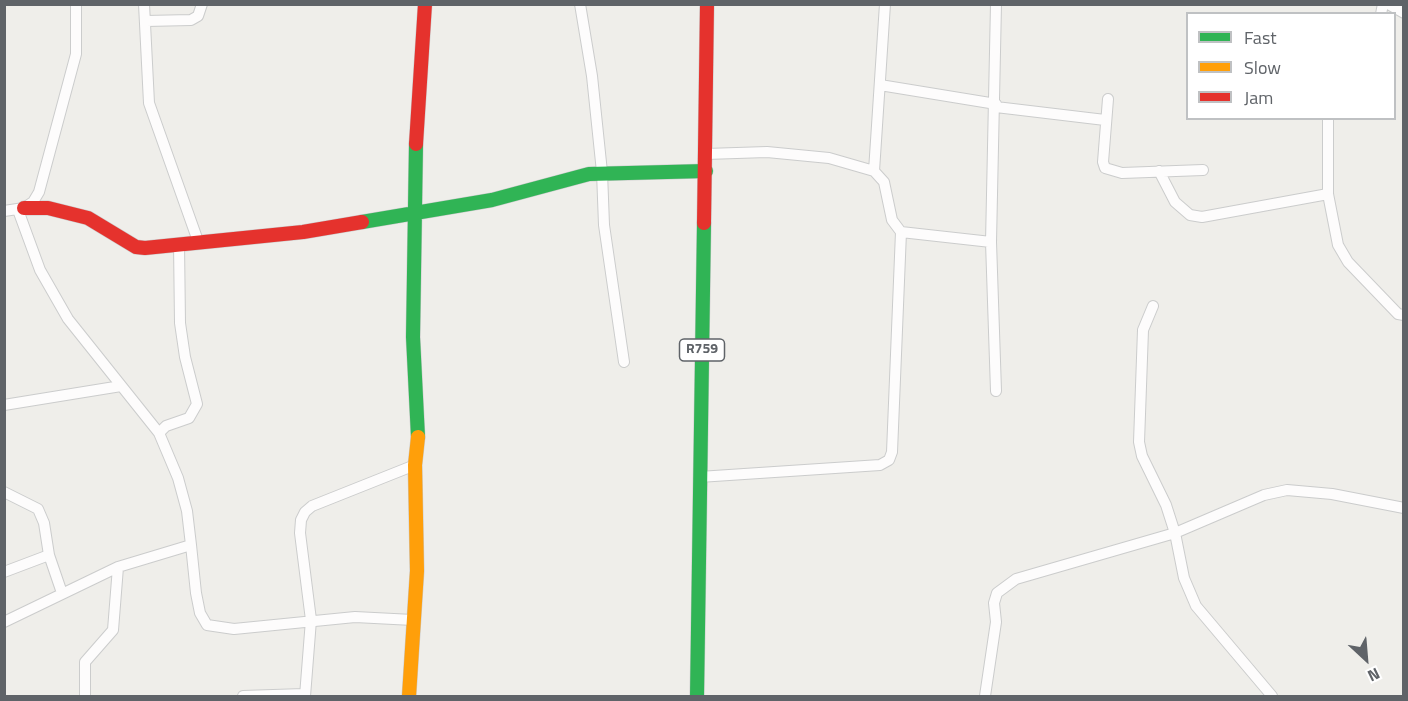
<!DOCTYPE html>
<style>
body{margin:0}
#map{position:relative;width:1408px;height:701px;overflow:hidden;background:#efeeea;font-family:"Titillium Web",sans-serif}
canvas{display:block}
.frame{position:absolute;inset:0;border:6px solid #5f6368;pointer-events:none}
.legend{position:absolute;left:1186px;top:12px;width:210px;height:108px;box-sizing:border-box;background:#fff;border:2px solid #bfc1c3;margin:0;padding:8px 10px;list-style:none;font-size:18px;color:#5f6368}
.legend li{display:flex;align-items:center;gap:12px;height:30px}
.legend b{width:30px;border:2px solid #bfc1c3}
.north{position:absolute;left:1336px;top:629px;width:60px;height:60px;-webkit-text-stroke:4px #fff;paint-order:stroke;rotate:154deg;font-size:16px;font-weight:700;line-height:24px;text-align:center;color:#5f6368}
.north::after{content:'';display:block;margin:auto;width:21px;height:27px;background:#5f6368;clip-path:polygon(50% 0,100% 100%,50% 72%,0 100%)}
</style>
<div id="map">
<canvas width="1408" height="701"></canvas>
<div class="frame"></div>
<ul class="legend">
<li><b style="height:8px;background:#30b455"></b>Fast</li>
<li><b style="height:8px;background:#ff9f0a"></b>Slow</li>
<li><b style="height:8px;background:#e5322d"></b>Jam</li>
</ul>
<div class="north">N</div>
</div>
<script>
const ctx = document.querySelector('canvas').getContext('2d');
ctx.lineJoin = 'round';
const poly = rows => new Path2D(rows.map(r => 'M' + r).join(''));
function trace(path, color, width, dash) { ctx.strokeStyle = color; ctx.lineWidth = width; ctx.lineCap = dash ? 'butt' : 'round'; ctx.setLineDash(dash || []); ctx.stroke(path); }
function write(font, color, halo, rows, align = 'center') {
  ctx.font = font + ' "Titillium Web",sans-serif'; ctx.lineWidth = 4.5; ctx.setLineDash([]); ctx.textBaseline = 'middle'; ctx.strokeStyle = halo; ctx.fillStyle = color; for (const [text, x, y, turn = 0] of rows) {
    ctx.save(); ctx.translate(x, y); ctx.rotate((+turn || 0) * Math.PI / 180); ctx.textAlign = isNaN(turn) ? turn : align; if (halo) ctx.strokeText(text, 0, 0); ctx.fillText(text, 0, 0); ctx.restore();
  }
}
const street = poly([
 [144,4,149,103,198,241],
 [580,4,592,76,602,172,604,225,624,362],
 [1388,4,1404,13],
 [1381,14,1383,4],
 [146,21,191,20,198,16,202,4],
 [880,85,996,104],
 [1108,99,1103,162,1105,168,1122,173,1203,170],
 [996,107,1105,120],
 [1328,118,1328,194,1338,245,1348,262,1398,314,1404,315],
 [706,154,767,152,829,158,874,171,884,182,892,220,901,232,991,242],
 [874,171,885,4],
 [1159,171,1175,202,1190,215,1202,217,1328,194],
 [18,210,40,270,68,319,159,433],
 [4,211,24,208,33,202,39,192,76,54,76,4],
 [1153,306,1143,330,1139,442,1142,456,1166,505,1175,533,1184,578,1196,606,1272,696],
 [996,391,991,242,996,4],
 [4,405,121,386],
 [699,477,880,465,889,460,892,452,901,232],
 [4,492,38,509,44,523,49,555,62,593],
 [191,545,196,593,200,613,207,625,234,629,355,617,413,620],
 [4,572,49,555],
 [4,622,118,567,191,545,187,511,178,478,159,433,166,426,189,418,197,404,185,357,180,323,179,244],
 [85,696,85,662,113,630,118,567],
 [243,696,304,694],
 [305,696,311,620,300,533,301,520,305,512,312,506,415,465],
 [985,696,996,622,994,603,997,593,1016,579,1175,533,1264,495,1287,490,1332,494,1404,508]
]);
const fast = poly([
 [416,144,413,337,418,437],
 [362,222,492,200,589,174,706,171],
 [697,696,704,223]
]);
const slow = poly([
 [409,696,417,571,415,465,418,437]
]);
const jam = poly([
 [416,144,425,4],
 [24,208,48,208,88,218,136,247,145,248,303,232,362,222],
 [704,223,707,4]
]);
const shields = [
 [702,350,45]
];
const shieldNames = [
 ["R759",702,350]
];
trace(street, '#cbcccc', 12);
trace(fast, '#cacacb', 15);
trace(slow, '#cacacb', 15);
trace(jam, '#cacacb', 15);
trace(street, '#fdfcfc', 10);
trace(fast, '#30b455', 14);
trace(slow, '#ff9f0a', 14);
trace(jam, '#e5322d', 14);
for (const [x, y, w] of shields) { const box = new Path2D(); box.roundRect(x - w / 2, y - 11, w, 22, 4.5); ctx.fillStyle = '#fff'; ctx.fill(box); trace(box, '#5f6368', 1.5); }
write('bold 14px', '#5f6368', null, shieldNames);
</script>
